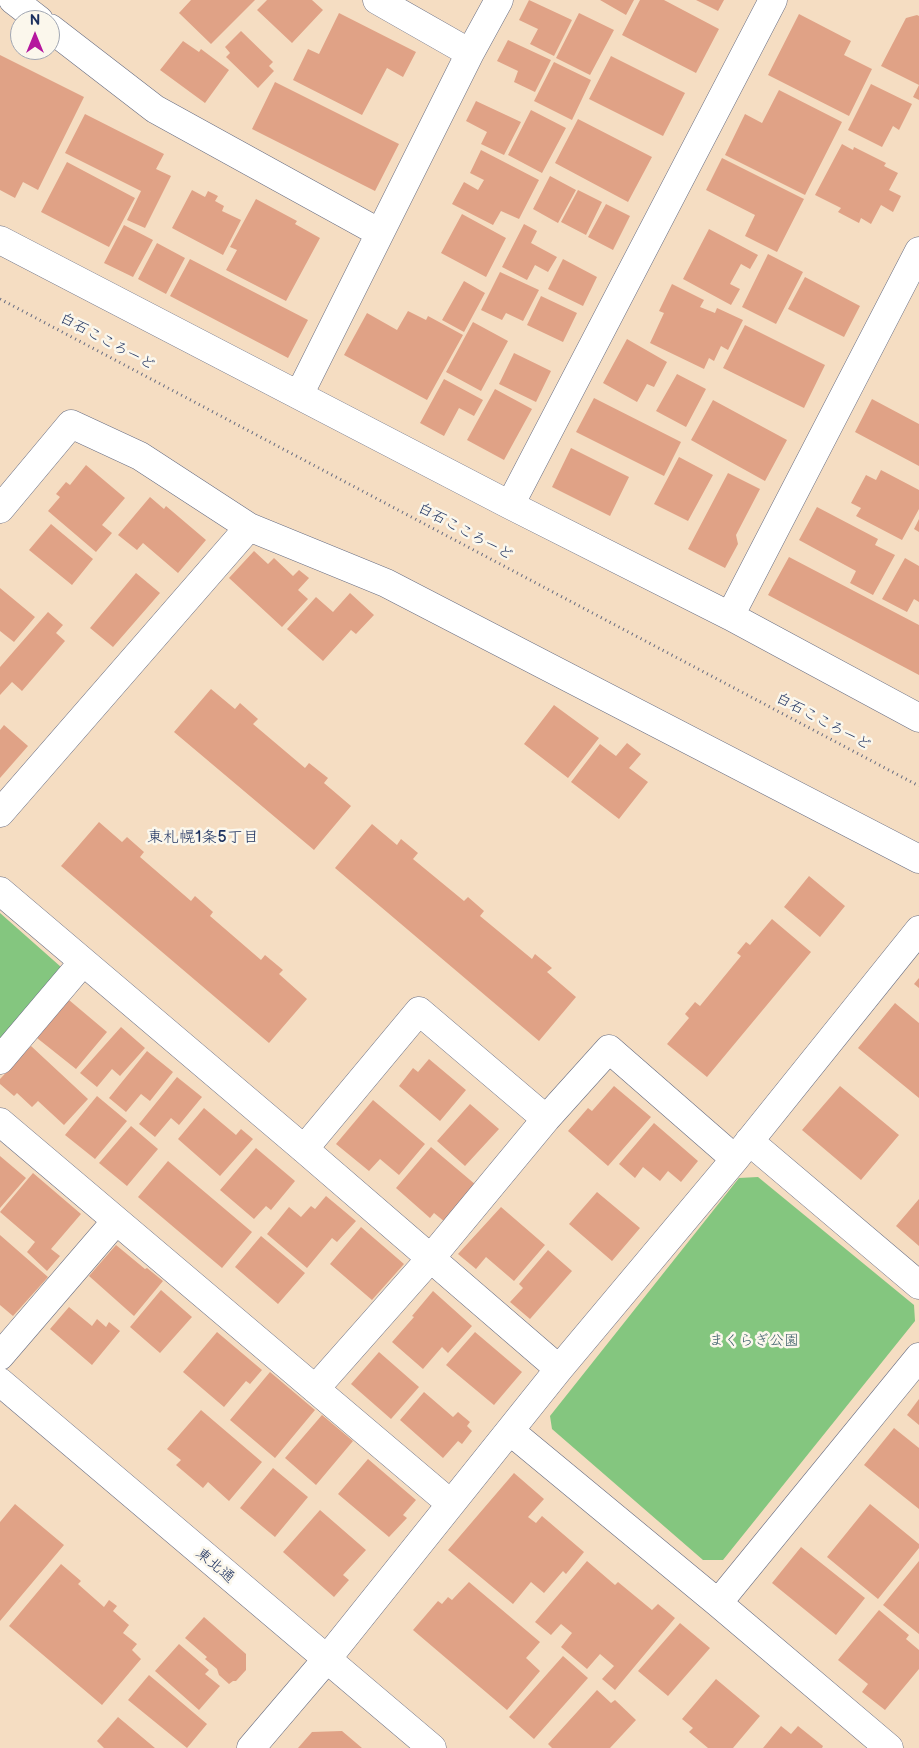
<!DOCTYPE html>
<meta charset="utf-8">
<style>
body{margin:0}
#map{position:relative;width:919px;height:1748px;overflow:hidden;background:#f5ddc2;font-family:"Balsamiq Sans",sans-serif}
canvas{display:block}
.north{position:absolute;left:10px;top:10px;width:50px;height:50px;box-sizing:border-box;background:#fbf7ec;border:1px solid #a1a7b3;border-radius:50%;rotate:0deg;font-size:14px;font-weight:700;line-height:20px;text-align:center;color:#1b2f5e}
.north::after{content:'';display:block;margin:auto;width:18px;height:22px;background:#b5179e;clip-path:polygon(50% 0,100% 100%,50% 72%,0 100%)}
</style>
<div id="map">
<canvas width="919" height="1748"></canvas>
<div class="north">N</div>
</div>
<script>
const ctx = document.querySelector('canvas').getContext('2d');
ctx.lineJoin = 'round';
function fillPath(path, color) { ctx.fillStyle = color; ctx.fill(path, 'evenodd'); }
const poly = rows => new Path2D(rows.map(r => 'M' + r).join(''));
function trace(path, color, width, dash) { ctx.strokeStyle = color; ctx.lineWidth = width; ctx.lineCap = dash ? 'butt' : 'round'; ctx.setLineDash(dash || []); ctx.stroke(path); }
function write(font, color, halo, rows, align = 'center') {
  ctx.font = font + ' "Balsamiq Sans","Klee One",sans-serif'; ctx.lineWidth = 5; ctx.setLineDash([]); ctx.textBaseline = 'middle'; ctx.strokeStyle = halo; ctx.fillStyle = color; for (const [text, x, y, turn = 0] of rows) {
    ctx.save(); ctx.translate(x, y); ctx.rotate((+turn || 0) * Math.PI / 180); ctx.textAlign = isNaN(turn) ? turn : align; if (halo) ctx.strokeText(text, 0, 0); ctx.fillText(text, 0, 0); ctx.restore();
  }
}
const green = poly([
 [0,913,61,967,0,1040],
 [758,1177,914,1305,915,1321,723,1560,703,1560,552,1429,550,1416,739,1178]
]);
const building = poly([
 [191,0,255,0,211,44,179,13],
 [267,0,312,0,323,10,292,43,257,10],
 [529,0,572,20,554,56,530,44,538,29,519,20],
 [600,0,634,0,626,15],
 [640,0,664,0,719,29,696,73,622,35],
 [696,0,724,0,718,11],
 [339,13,416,52,403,77,387,68,362,115,293,80,308,49,319,54],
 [579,13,614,30,590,75,556,58],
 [799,14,851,41,844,55,872,69,849,116,768,75],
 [917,15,919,16,919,100,913,97,919,85,881,66,906,18],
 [241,31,273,62,269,66,274,71,258,88,226,57,230,53,225,47],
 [508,40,551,60,535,92,514,82,518,71,497,61],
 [183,41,199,52,201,49,229,70,205,103,160,70],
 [0,55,84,97,38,190,23,182,15,198,0,190],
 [611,56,685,93,663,136,589,99],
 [554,62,591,80,572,120,534,101],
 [275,82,399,144,375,191,252,129],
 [871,84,912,104,899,130,893,126,882,147,848,130],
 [779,90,842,122,805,195,725,155,745,114,762,123],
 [476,101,521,122,504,155,481,144,487,132,466,121],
 [531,110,566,128,542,173,508,155],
 [85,114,164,154,156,169,171,176,145,228,127,220,141,191,65,153],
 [578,119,652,157,628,202,555,163],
 [842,144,853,150,854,147,886,163,884,166,898,173,889,190,901,196,893,212,881,205,871,224,861,218,859,223,838,212,841,208,815,195],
 [481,150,539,180,519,219,501,211,493,225,452,204,464,182,478,190,484,180,470,173],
 [722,158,804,199,777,252,745,236,755,215,706,190],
 [67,162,135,198,109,247,41,212],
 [550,176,576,190,558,223,533,209],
 [192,190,205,197,208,191,218,196,215,201,224,206,222,211,241,220,223,255,172,228],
 [578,190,602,202,586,235,561,222],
 [256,199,297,221,295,224,320,238,286,301,226,270,237,250,230,247],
 [606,204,630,216,613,250,588,237],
 [462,214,506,238,486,277,441,253],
 [524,224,537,231,531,243,557,257,548,272,535,265,527,280,502,267],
 [124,225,153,240,133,277,104,263],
 [709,229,758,255,750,269,741,264,730,284,740,289,731,305,683,279],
 [157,243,185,258,166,294,138,279],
 [768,254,803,272,776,324,742,307],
 [190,259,308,320,288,358,170,296],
 [563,259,597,277,583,306,548,289],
 [500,272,539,290,523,321,506,313,502,320,481,310],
 [805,277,860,306,844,337,788,309],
 [464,281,485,293,464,332,442,320],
 [672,284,704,300,700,307,715,313,717,308,743,320,728,350,721,346,714,361,709,358,704,369,650,343,664,313,659,311],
 [541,296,577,313,563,342,527,325],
 [408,311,426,320,428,316,463,335,427,400,344,355,367,313,397,330],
 [473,322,508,341,481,391,446,372],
 [745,325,825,365,804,408,723,368],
 [627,339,667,362,654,387,647,384,637,402,603,383],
 [514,353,551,371,536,402,499,384],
 [677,374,706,389,686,427,656,411],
 [444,379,483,400,474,416,459,408,444,436,420,423],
 [495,389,532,409,504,460,467,440],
 [594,398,681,442,664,476,576,432],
 [872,399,919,424,919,466,855,432],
 [713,400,787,440,765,481,691,440],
 [571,448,629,477,610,516,552,487],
 [679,457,713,475,688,521,654,504],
 [86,465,125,498,102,525,112,533,96,552,48,511,60,497,56,494,66,482,70,485],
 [881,470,919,490,919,509,902,540,856,516,861,508,851,503,866,475,876,480],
 [728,473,760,489,736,535,738,544,725,568,688,549],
 [150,497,164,509,166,506,206,540,178,573,143,543,137,550,118,535],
 [817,507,878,539,875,545,895,555,873,595,850,583,856,571,799,540],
 [919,519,919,532,914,529],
 [51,524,93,559,72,585,29,550],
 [254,551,268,564,274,558,293,576,299,570,309,578,298,590,308,599,282,627,229,578],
 [789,557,919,625,919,675,768,595],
 [905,558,919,566,919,602,914,599,907,612,882,599],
 [136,573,160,593,113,647,90,628],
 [0,588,35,617,14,642,0,631],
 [350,593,374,615,356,634,351,630,323,661,287,629,316,597,333,612],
 [48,612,63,625,56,633,65,641,22,691,12,682,0,695,0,667],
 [211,689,235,709,240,703,258,719,253,724,305,768,309,763,328,778,324,783,351,806,314,850,174,732],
 [554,705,599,738,568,778,524,744],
 [4,725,28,746,0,778,0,730],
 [627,743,641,754,629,768,648,782,619,819,571,782,600,744,616,756],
 [99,822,122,842,127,837,144,852,140,857,191,901,195,896,213,912,210,916,261,960,265,955,283,970,279,974,307,999,269,1043,61,866],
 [372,824,397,845,401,839,418,853,413,859,464,901,468,897,484,911,480,916,532,959,535,954,552,968,547,972,576,997,539,1041,335,868],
 [809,876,845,906,820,937,784,907],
 [772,919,811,952,707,1077,667,1044,689,1018,685,1014,695,1002,700,1006,741,956,737,953,746,942,750,945],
 [919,978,919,988,914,984],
 [69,1000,107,1032,76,1069,37,1038],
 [895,1003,919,1023,919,1098,858,1048],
 [121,1027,145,1048,120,1076,112,1069,97,1087,80,1073],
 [31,1046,88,1099,64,1125,38,1101,32,1107,17,1093,14,1096,0,1084,0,1079],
 [147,1051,173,1072,150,1101,141,1094,126,1112,109,1098],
 [429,1059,466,1090,440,1121,399,1086,413,1068,418,1072],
 [177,1077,202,1097,179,1125,171,1118,155,1137,139,1124],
 [614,1086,651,1117,608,1166,568,1131,588,1108,592,1111],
 [840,1086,899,1135,861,1180,802,1130],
 [97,1096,127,1121,95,1159,65,1135],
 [373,1100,425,1144,399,1175,380,1159,369,1171,336,1144],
 [470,1104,499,1129,465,1166,437,1141],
 [204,1108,236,1135,241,1129,253,1139,220,1176,178,1139],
 [654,1123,698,1161,681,1182,668,1171,660,1181,643,1167,635,1178,619,1164],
 [131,1126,158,1149,127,1186,99,1163],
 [431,1147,476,1185,445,1222,434,1213,430,1218,396,1188],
 [256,1148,295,1181,271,1210,266,1206,254,1219,220,1190],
 [0,1156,26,1178,0,1208],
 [168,1161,252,1232,222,1268,138,1197],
 [33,1173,81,1214,51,1249,60,1256,47,1271,27,1252,35,1242,0,1212],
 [597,1192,640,1228,612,1261,569,1224],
 [326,1196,356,1221,337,1242,332,1238,307,1268,267,1234,289,1207,301,1217,311,1206,315,1209],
 [919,1199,919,1246,896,1226],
 [501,1207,545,1245,514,1281,486,1257,476,1269,458,1254],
 [361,1227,404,1264,372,1300,330,1264],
 [0,1235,48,1277,13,1316,0,1305],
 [261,1236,305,1273,278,1304,235,1267],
 [116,1245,145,1269,147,1268,163,1281,134,1316,89,1276],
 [548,1250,572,1271,530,1319,510,1302,523,1288,519,1284],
 [161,1290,192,1317,160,1353,130,1327],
 [433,1291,472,1326,448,1353,442,1347,423,1369,392,1342,414,1317,412,1316],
 [69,1307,92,1326,97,1319,106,1327,109,1322,120,1331,92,1365,50,1329],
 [217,1332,262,1370,250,1384,246,1381,224,1407,183,1372],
 [475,1332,522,1372,494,1405,446,1365],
 [379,1352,419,1387,391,1419,351,1384],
 [270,1372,315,1410,275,1458,230,1420],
 [424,1392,453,1417,458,1412,470,1422,467,1426,472,1431,462,1444,458,1441,443,1458,400,1420],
 [919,1399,919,1425,907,1415],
 [201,1410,262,1462,229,1501,208,1482,203,1488,176,1465,181,1460,167,1449],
 [322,1415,353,1441,316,1485,285,1458],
 [894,1428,919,1448,919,1509,864,1465],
 [368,1459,416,1500,403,1515,407,1518,389,1537,338,1494],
 [273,1468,308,1497,275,1537,240,1508],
 [514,1473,544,1499,528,1517,536,1523,542,1516,584,1552,566,1574,563,1571,544,1593,531,1582,513,1604,448,1550],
 [15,1504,64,1545,0,1621,0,1522],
 [870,1504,919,1544,919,1548,878,1599,827,1557],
 [320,1510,366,1550,343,1575,349,1580,334,1597,283,1552],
 [801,1547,865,1598,836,1635,772,1583],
 [587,1561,615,1585,618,1582,652,1610,658,1604,675,1618,615,1690,602,1679,614,1666,600,1654,587,1669,561,1647,572,1633,561,1624,551,1635,535,1622],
 [919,1561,919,1634,883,1605],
 [61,1564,81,1581,78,1584,104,1607,109,1600,117,1606,113,1611,129,1625,123,1633,137,1644,132,1650,141,1659,102,1705,9,1626],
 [469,1582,540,1642,526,1658,540,1671,507,1710,413,1630,438,1601,442,1604,448,1597,452,1600],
 [879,1610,909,1635,906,1639,919,1650,919,1669,885,1710,862,1692,868,1684,838,1660],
 [204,1617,246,1654,246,1670,236,1681,233,1681,229,1684,219,1675,217,1669,205,1659,207,1657,185,1638],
 [680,1623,710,1648,668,1696,638,1671],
 [179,1644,209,1670,205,1674,220,1686,199,1710,155,1671],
 [563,1656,588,1678,534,1739,509,1717],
 [149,1675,207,1724,187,1748,128,1700],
 [716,1679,760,1716,733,1748,708,1748,689,1732,693,1728,682,1719],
 [597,1690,611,1703,615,1700,636,1720,610,1748,552,1748,548,1744],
 [118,1717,155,1748,104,1748,97,1741],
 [781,1726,791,1734,798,1726,823,1746,822,1748,763,1748],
 [342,1731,362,1748,298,1748,312,1732]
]);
const path = poly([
 [0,299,919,786]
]);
const minor = poly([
 [13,0,39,20],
 [377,0,470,53],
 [50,28,155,109,380,233],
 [0,240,510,505,730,616,919,718],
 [299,395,470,53,499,0],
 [510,505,773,0],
 [0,509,71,424,140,456,249,527,0,813],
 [249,527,386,583,919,859],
 [730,616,919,251],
 [0,891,304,1149,559,1369],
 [0,1060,83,962],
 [0,1122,451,1504],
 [749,1141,919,1285],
 [304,1149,419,1011,546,1119,609,1049,735,1159],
 [0,1356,116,1221],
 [315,1389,430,1259,546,1119],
 [510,1431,718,1603,889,1748],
 [718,1603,919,1357],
 [326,1660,559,1369,735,1159,919,930]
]);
const tertiary = poly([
 [0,1382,432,1748],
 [251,1748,326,1660]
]);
const streetNames = [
 ["白石こころーど",107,342,28],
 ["白石こころーど",465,532,28],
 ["白石こころーど",823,722,28],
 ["東北通",215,1566,40]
];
const parkNames = [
 ["まくらぎ公園",754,1341]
];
const neighbourhoodNames = [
 ["東札幌1条5丁目",203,838]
];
fillPath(green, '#84c67f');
fillPath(building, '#e0a286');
trace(minor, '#676c81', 29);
trace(tertiary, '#676c81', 29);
trace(path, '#676c81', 3, [1, 4]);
trace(minor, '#fff', 28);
trace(tertiary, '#fff', 28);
write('15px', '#1b2f5e', '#fbf7ec', streetNames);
write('15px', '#3a5c68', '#fbf7ec', parkNames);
write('16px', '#1b2f5e', '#fbf7ec', neighbourhoodNames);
</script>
